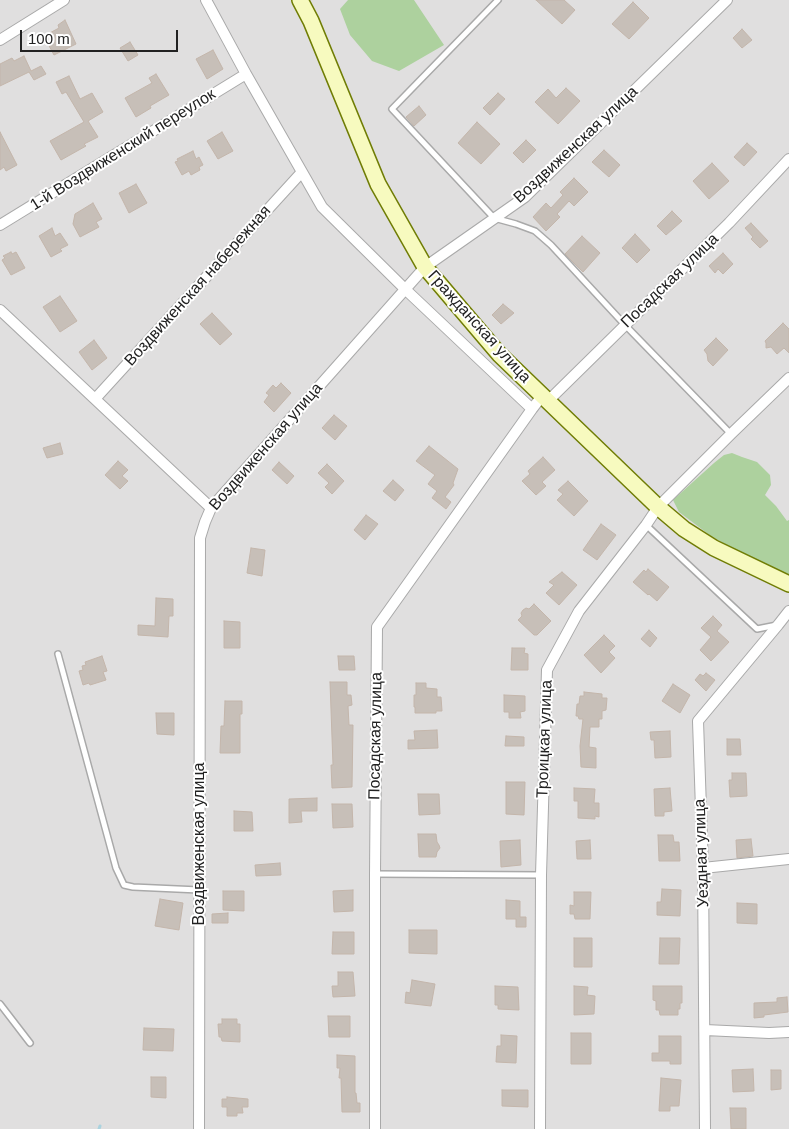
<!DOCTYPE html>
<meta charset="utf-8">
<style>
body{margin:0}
#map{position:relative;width:789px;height:1129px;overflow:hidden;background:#f2efe9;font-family:Arial,sans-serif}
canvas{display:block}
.scale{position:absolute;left:20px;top:30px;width:158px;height:22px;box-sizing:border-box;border:2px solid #222;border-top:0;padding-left:6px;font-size:15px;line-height:18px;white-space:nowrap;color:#222;-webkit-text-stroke:4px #fff;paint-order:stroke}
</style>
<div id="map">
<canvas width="789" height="1129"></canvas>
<div class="scale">100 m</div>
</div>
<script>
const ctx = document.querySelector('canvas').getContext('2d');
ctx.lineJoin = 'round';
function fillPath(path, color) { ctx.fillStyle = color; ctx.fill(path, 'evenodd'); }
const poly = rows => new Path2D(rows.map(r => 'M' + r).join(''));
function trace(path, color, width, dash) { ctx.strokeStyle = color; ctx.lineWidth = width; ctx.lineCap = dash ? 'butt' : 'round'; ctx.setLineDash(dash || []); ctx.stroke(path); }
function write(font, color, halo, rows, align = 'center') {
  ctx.font = font + ' Arial,sans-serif'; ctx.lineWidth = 4; ctx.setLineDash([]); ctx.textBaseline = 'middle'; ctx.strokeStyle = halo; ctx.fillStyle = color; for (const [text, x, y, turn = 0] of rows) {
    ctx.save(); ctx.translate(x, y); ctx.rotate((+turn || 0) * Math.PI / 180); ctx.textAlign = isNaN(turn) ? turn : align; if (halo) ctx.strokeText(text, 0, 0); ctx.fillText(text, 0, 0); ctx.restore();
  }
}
const residential = poly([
 [0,0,789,0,789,1129,0,1129]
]);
const forest = poly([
 [348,0,414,0,444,45,399,71,372,61,350,35,340,9],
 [732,453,742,457,757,462,770,475,771,485,765,495,776,506,787,521,789,520,789,574,782,573,750,558,711,536,679,512,673,500,714,463,724,455]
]);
const stream = poly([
 [99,1129,100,1126]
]);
const building = poly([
 [536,0,564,0,575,10,562,24,536,0],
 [633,2,649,18,629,39,612,24,633,2],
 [65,20,76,44,54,55,47,42,46,35,59,28,58,25,65,20],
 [742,29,752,40,742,48,733,38,742,29],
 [130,42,138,55,128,61,120,48,130,42],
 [213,50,223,69,207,79,196,59,213,50],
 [24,56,31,71,41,66,46,74,34,80,29,72,0,86,0,64,12,58,14,61,24,56],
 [156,74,169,95,150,106,151,108,136,117,125,98,152,83,149,78,156,74],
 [69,76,80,99,92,93,103,112,88,121,98,137,84,144,86,146,61,160,50,141,84,122,66,92,62,94,56,82,69,76],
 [566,88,580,101,558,124,535,102,548,89,556,98,566,88],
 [498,93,505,99,490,115,483,108,498,93],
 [419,106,426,115,414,126,406,117,419,106],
 [477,122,500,144,481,164,458,143,477,122],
 [0,132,17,165,6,171,4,167,0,170,0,132],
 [222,132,233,151,218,159,207,141,222,132],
 [526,140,536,150,523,163,513,153,526,140],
 [747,143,757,152,744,166,734,157,747,143],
 [604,150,620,165,609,177,592,162,604,150],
 [193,151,196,159,199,157,203,165,199,167,200,170,191,175,189,171,182,175,175,162,178,161,177,159,193,151],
 [712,163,729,181,709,199,693,181,712,163],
 [574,178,588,192,574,206,569,201,557,214,560,217,546,231,533,217,546,203,551,208,563,195,560,192,574,178],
 [136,184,147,203,129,213,119,193,136,184],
 [93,203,102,219,96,222,99,227,80,237,73,224,75,214,93,203],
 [672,211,682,221,666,235,657,226,672,211],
 [751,223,768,241,760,248,751,239,753,237,745,228,751,223],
 [52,228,55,236,60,233,68,245,60,249,62,251,51,257,39,236,52,228],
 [635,234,650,250,637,263,622,248,635,234],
 [582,236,600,253,583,272,565,254,582,236],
 [11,252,12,254,16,252,25,268,11,275,2,260,5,258,3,256,11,252],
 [723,253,733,264,723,274,718,269,715,273,709,266,723,253],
 [60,296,77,321,60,332,43,307,60,296],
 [503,304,514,313,501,324,492,315,503,304],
 [212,313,232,334,220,345,200,324,212,313],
 [783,323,789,329,789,353,784,348,777,354,771,347,766,348,766,343,765,341,783,323],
 [716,338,728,350,713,366,708,361,707,354,704,350,716,338],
 [94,340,107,358,92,370,79,352,94,340],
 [281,383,291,393,274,412,264,402,269,395,266,393,273,385,276,388,281,383],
 [334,415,347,426,335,440,322,428,334,415],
 [60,443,63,454,47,458,43,448,60,443],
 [429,446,458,469,453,483,454,485,445,497,451,502,446,509,432,498,437,491,428,484,435,475,416,461,429,446],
 [543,457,555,470,542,482,546,486,536,495,522,481,530,474,528,471,543,457],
 [118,461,128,470,122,476,128,481,120,489,105,475,118,461],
 [279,462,294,476,287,484,272,470,279,462],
 [327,464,344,481,332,494,325,487,329,483,318,473,327,464],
 [393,480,404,490,395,501,383,491,393,480],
 [568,481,588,501,574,516,557,500,563,494,558,490,568,481],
 [366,515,378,524,365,540,354,530,366,515],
 [601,524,616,535,597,560,583,550,601,524],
 [251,548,265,550,262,576,247,573,251,548],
 [648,569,669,587,657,601,649,594,648,595,633,582,644,570,646,572,648,569],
 [562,572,577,585,559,605,546,593,554,585,549,582,562,572],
 [156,598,173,599,173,616,169,616,168,637,138,635,138,625,155,626,156,598],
 [534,604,551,621,537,635,534,635,518,620,522,616,521,613,523,610,526,608,529,609,534,604],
 [713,616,722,625,717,631,729,642,711,661,700,650,711,637,701,628,713,616],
 [224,621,240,622,240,648,224,648,224,621],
 [649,630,657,638,650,647,641,639,649,630],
 [604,635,615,646,609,652,615,658,601,673,584,655,604,635],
 [512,648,525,648,524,653,528,654,528,670,511,670,512,648],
 [102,656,107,671,103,672,106,680,90,685,89,683,83,685,79,671,83,670,82,666,86,665,85,662,102,656],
 [338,656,354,656,355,670,339,670,338,656],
 [706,673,715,680,706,691,695,680,700,674,703,676,706,673],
 [330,682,347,682,347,695,351,695,352,705,348,706,349,725,353,725,352,787,332,788,331,765,333,765,330,682],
 [416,683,426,683,426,688,437,689,437,697,441,697,442,711,436,711,436,713,415,713,415,707,414,707,414,695,416,695,416,683],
 [673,684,690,695,680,713,662,701,673,684],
 [584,692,602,694,602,698,607,698,606,710,602,711,602,719,599,719,599,727,590,727,589,747,596,748,596,768,581,767,580,746,583,719,579,719,578,716,576,716,577,704,579,704,580,696,584,696,584,692],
 [504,695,525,696,525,711,520,712,521,718,509,718,509,712,504,712,504,695],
 [225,701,242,701,242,714,240,714,240,753,220,753,221,726,224,726,225,701],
 [156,713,174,713,174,735,157,734,156,713],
 [437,730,438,748,408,749,408,740,415,740,414,731,437,730],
 [670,731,671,757,655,758,654,740,651,740,650,732,670,731],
 [506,736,524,737,524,746,505,746,506,736],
 [727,739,740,739,741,755,727,755,727,739],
 [732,773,746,773,747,796,730,797,729,780,732,780,732,773],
 [506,782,525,782,524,815,506,814,506,782],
 [574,788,595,789,594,803,599,803,599,817,595,816,595,819,578,818,578,801,574,801,574,788],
 [670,788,672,811,664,812,664,816,655,816,654,789,670,788],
 [418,794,439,794,440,814,419,815,418,794],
 [317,798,317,811,301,811,302,822,289,823,289,799,317,798],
 [332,804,352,804,353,827,333,828,332,804],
 [234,811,252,812,253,831,234,831,234,811],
 [418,834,436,834,437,842,439,845,440,848,437,852,436,857,419,857,418,834],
 [658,835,673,835,674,842,679,842,680,861,659,861,658,835],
 [751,839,753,856,737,858,736,840,751,839],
 [520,840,521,865,501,867,500,841,520,840],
 [590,840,591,859,577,859,576,841,590,840],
 [280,863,281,875,256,876,255,865,280,863],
 [662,889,681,890,680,916,657,915,657,902,661,902,662,889],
 [353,890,353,911,334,912,333,891,353,890],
 [223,891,244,891,244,911,223,910,223,891],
 [574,892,591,892,590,919,575,919,574,914,570,914,570,905,574,906,574,892],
 [160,899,183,903,179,930,155,926,160,899],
 [506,900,520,901,520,917,526,917,526,927,516,927,516,919,506,919,506,900],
 [737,903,757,904,757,924,737,923,737,903],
 [228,913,228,923,212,923,212,914,228,913],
 [409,930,437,930,437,954,409,953,409,930],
 [333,932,354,932,354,954,332,954,333,932],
 [574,938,592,938,592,967,574,967,574,938],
 [660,938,680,938,679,964,659,964,660,938],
 [338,972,353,972,355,996,333,997,332,986,338,986,338,972],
 [412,980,435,984,431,1006,405,1003,406,992,410,993,412,980],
 [495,986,518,987,519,1010,498,1009,498,1005,495,1005,495,986],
 [574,986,588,987,587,995,595,996,594,1014,574,1015,574,986],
 [653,986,682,986,682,1003,680,1003,680,1009,678,1009,678,1015,660,1015,659,1010,656,1010,656,1001,653,1000,653,986],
 [787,997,788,1012,764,1015,764,1017,754,1018,754,1003,777,1002,777,998,787,997],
 [328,1016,350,1016,350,1037,329,1037,328,1016],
 [222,1019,237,1019,237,1024,240,1024,240,1042,222,1041,221,1037,219,1037,218,1024,222,1024,222,1019],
 [144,1028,174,1029,173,1051,143,1050,144,1028],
 [571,1033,591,1033,591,1064,571,1064,571,1033],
 [501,1035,517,1036,516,1063,496,1062,497,1046,501,1046,501,1035],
 [659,1036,681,1036,681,1064,670,1064,670,1061,652,1061,652,1053,659,1053,659,1036],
 [337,1055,355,1056,355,1093,356,1093,357,1103,360,1103,360,1112,342,1112,341,1078,339,1078,340,1068,337,1068,337,1055],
 [753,1069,754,1091,733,1092,732,1070,753,1069],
 [771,1070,781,1070,781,1089,771,1090,771,1070],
 [151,1077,166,1077,166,1098,151,1097,151,1077],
 [661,1078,681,1080,679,1106,670,1106,670,1111,659,1111,661,1078],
 [502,1090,528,1090,528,1107,502,1106,502,1090],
 [227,1097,248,1099,248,1107,242,1107,243,1113,237,1113,237,1116,227,1116,227,1107,222,1107,222,1099,227,1099,227,1097],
 [730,1108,746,1108,746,1129,731,1129,730,1108]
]);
const lane = poly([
 [498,0,392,109,494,218,516,224,535,231,551,245,625,325,731,434],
 [646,525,757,629,777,625],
 [58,654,116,868,124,885,133,887,199,890],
 [375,874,541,875],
 [0,1004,30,1043]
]);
const street = poly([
 [206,0,246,74,322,207,406,290,532,409],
 [0,40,64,0],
 [0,225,246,74],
 [0,310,211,508],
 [95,399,301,173],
 [548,401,729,223,789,159],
 [703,868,789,859],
 [705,1030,769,1033,789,1032],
 [199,1129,200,538,205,522,211,508,425,267,525,197,727,0],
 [375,1129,375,874,377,627,532,409,542,396],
 [540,1129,541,875,547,670,579,611,646,525,658,507,731,434,789,378],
 [705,1129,703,868,698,721,778,625,789,611]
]);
const secondary = poly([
 [300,0,311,21,378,184,425,267,499,354,658,507,684,529,714,548,789,584]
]);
const streetNames = [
 ["Воздвиженская улица",576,145,-43],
 ["1-й Воздвиженский переулок",123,150,-32],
 ["Посадская улица",670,281,-44],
 ["Воздвиженская набережная",198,286,-48],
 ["Гражданская улица",479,327,48],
 ["Воздвиженская улица",266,447,-49],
 ["Посадская улица",376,736,-89],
 ["Троицкая улица",545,739,-88],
 ["Воздвиженская улица",200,844,-90],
 ["Уездная улица",702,853,-92]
];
fillPath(residential, '#e0dfdf');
fillPath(forest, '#add19e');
trace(stream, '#aad3df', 3);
fillPath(building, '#c7bfb8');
trace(building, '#c4b6ab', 1);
trace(lane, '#a9a9a9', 8);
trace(street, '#a9a9a9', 12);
trace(secondary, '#707d05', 18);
trace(lane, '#fff', 5);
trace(street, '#fff', 10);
trace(secondary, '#f7fabf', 15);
write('16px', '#222', '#fff', streetNames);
</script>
